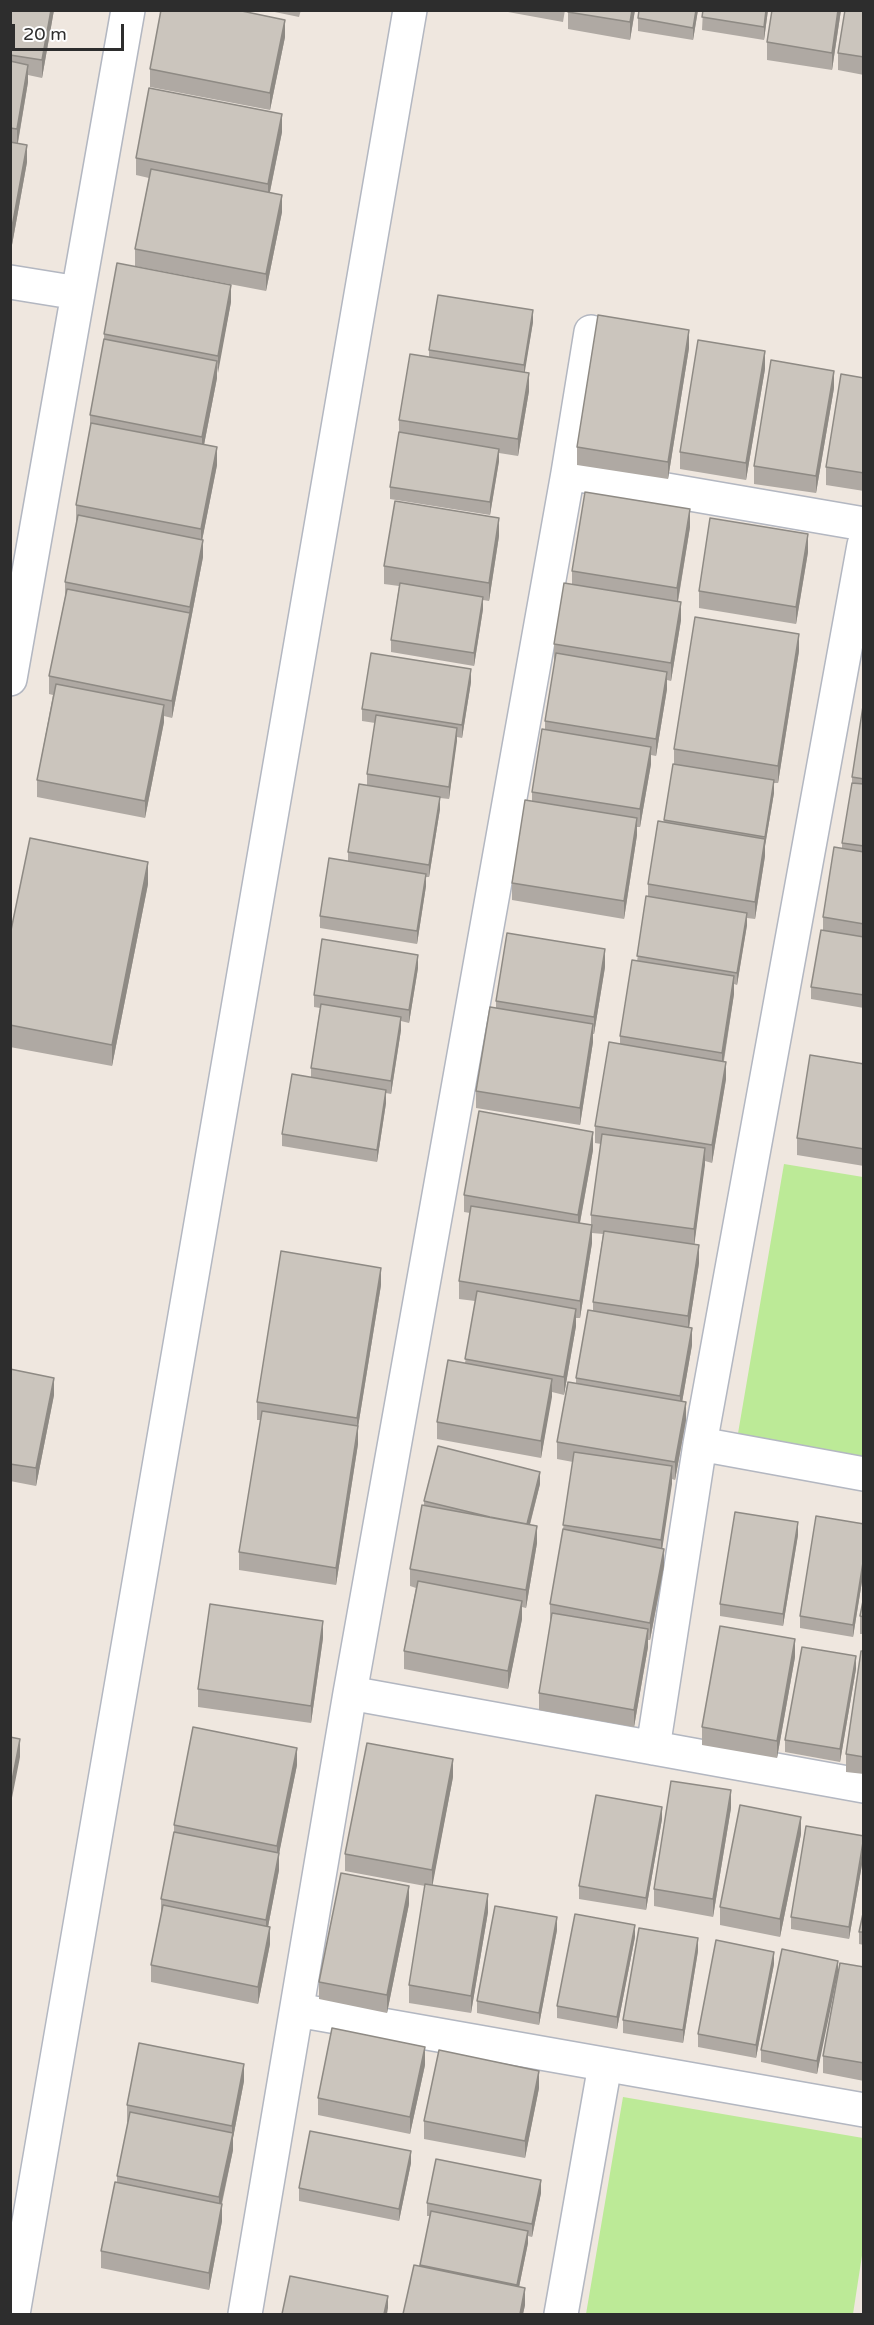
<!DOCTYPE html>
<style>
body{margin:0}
#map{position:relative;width:874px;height:2325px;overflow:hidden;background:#efe7df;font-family:"Varela Round",sans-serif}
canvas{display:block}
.frame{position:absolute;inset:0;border:12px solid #2d2d2d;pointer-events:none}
.scale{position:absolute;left:12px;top:24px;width:112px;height:27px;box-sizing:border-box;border:3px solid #2d2d2d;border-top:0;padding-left:8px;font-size:18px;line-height:21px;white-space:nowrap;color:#2d2d2d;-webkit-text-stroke:4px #fff;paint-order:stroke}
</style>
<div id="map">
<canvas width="874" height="2325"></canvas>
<div class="frame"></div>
<div class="scale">20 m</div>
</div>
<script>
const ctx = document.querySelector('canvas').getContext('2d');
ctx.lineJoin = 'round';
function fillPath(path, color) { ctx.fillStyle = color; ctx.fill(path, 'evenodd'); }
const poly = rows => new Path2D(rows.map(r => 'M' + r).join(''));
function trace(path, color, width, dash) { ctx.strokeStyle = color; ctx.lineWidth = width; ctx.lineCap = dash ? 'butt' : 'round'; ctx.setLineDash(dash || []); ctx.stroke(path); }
const green = poly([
 [784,1164,863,1177,863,1466,736,1445],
 [623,2097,863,2138,863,2249,853,2314,586,2314]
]);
const minor = poly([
 [10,282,78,293],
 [568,473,864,524],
 [10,679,128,10],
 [700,1444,864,1474],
 [350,1693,864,1786],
 [653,1748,700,1444,864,545],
 [297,2010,864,2110],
 [13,2314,410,10],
 [245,2314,350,1693,568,473,591,332],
 [561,2314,605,2065]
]);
const wall = poly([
 [10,10,54,10,42,78,28,75,28,82,18,143,27,162,10,256],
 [265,10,301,10,299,17],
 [497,10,565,10,563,22],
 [568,10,635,10,630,40,568,29],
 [639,10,698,10,693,40,638,31,638,18],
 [703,10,768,10,764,40,702,30],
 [841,10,832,70,767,60,767,42],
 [864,10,864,75,838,70,838,53],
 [285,37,270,110,150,87,150,69],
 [282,132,270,192,282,212,266,291,135,266,135,249,149,178,136,175,136,158],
 [231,302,217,373,217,378,204,445,217,465,202,540,203,557,172,718,164,716,164,722,145,818,37,797,37,780,53,695,49,694,49,676,65,597,65,582,77,522,76,522,76,505,90,432,90,415,104,341,104,334],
 [533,322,524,373,529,391,518,456,499,453,499,461,490,515,390,499,390,487,399,432,399,420,429,357,429,350],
 [689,348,668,479,577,465,577,447],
 [765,369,746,480,680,469,680,452],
 [864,378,864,491,826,485,826,467],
 [834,388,816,493,754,484,754,466],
 [690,527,678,602,681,620,671,681,667,680,667,689,656,756,651,755,651,764,640,827,637,827,637,835,624,919,512,900,512,883,532,801,532,792,545,730,545,721,555,662,554,661,554,644,572,584,572,571],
 [499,536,489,601,483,600,483,609,474,666,391,652,391,640,399,586,384,584,384,566],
 [808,552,796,624,699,608,699,591],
 [799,651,778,783,774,783,774,793,765,846,765,856,755,919,747,918,747,925,737,985,734,984,734,994,724,1061,726,1079,712,1163,705,1161,694,1245,699,1263,689,1327,692,1345,682,1402,686,1420,675,1480,672,1479,662,1548,664,1566,650,1640,648,1640,648,1647,634,1727,539,1710,539,1693,551,1621,550,1621,550,1604,563,1529,573,1462,557,1459,557,1442,576,1383,576,1378,593,1311,593,1302,603,1234,592,1233,592,1243,580,1318,576,1318,576,1326,564,1395,552,1392,541,1458,437,1439,437,1422,465,1363,475,1301,459,1299,459,1281,470,1213,464,1212,464,1195,593,1150,580,1223,591,1225,591,1215,601,1144,595,1143,595,1126,620,1044,620,1036,637,961,648,896,648,884,664,822,673,764,674,764,674,749],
 [471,682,462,738,457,737,449,799,440,798,440,809,429,877,426,877,426,886,417,944,320,928,320,916,348,861,348,852,367,785,367,774,375,723,362,721,362,709],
 [864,706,864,1008,811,999,811,987,823,930,823,917,842,849,842,843,852,785,852,777],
 [148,884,112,1066,10,1047,10,935],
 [605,967,594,1034,593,1034,593,1042,580,1125,476,1108,476,1091,496,1008,496,1001],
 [418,968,409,1023,401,1021,401,1030,391,1094,386,1093,386,1103,377,1162,282,1146,282,1134,311,1078,311,1068,320,1008,314,1007,314,995],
 [864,1064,864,1166,797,1155,797,1138],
 [381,1285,358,1427,358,1444,336,1585,239,1570,239,1552,261,1420,257,1420,257,1402],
 [10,1369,54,1395,36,1486,10,1481],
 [540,1484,530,1525,537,1543,526,1608,522,1607,522,1619,508,1689,404,1669,404,1651,416,1588,410,1586,410,1569,424,1505,424,1501],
 [864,1524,864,1569,853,1637,800,1628,800,1616],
 [798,1535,783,1626,720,1616,720,1604],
 [864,1596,864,1634,860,1634,860,1616],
 [323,1638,311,1723,198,1707,198,1689],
 [864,1651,864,1774,846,1772,846,1754],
 [795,1657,777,1758,702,1745,702,1727],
 [856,1669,840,1762,785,1752,785,1740],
 [297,1765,279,1853,279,1870,268,1927,270,1944,258,2004,151,1982,151,1965,161,1916,161,1899,174,1835,174,1825],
 [453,1777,432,1885,488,1912,471,2013,409,2003,409,1985,425,1886,345,1871,345,1854],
 [731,1808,713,1917,654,1906,654,1889],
 [662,1819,646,1910,579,1899,579,1886],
 [801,1834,780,1937,720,1925,720,1907],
 [864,1836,864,1853,849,1939,791,1929,791,1917],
 [409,1904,387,2013,319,1999,319,1982],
 [864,1909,864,1945,859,1944,859,1932],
 [557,1930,539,2025,477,2013,477,2001],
 [635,1937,617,2029,557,2018,557,2006],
 [698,1951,683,2043,623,2033,623,2020],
 [838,1961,817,2074,761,2062,761,2050],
 [774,1964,756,2058,698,2047,698,2034],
 [864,1967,864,2081,823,2073,823,2056],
 [425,2065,410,2134,318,2115,318,2098],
 [244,2081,233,2138,233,2150,222,2204,222,2221,209,2290,101,2268,101,2251,117,2183,117,2176,128,2122,127,2122,127,2105],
 [539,2088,525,2158,424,2139,424,2121],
 [411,2163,399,2221,299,2201,299,2188],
 [541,2193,532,2237,528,2236,528,2243,519,2287,525,2305,523,2314,403,2314,420,2266,430,2216,427,2216,427,2203]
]);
const shadedWall = poly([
 [51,10,54,10,42,78,42,60],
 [632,10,635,10,630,40,630,22],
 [696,10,698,10,693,40,693,28],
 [766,10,768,10,764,40,764,27],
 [838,10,841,10,832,70,832,53],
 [285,20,285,37,270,110,270,93],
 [28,65,28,82,17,147,17,129],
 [282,114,282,132,268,201,268,184],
 [27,145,27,162,10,256,10,238],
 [282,195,282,212,266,291,266,274],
 [231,285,231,302,218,373,218,356],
 [533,310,533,322,524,377,524,365],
 [689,330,689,348,668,479,668,462],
 [765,351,765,369,746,480,746,463],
 [217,361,217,378,202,455,202,437],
 [834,371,834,388,816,493,816,476],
 [529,373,529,391,518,456,518,439],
 [217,447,217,465,201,546,201,529],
 [499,449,499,461,490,515,490,502],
 [690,509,690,527,677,606,677,588],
 [499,518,499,536,489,601,489,583],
 [808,534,808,552,796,624,796,607],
 [203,540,203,557,172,718,172,701],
 [483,597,483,609,474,666,474,653],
 [681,602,681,620,671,681,671,663],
 [799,634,799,651,778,783,778,766],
 [471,669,471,682,462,738,462,725],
 [667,672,667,689,656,756,656,739],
 [164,705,164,722,145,818,145,801],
 [457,728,457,741,449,799,449,787],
 [651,747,651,764,640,827,640,809],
 [774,780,774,793,765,846,765,856,755,919,755,902],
 [440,797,440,809,429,877,429,865],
 [637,818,637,835,624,919,624,901],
 [148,862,148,884,112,1066,112,1045],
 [426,874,426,886,417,944,417,931],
 [747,913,747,925,737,985,737,973],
 [605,949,605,967,594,1034,594,1017],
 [418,955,418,968,409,1023,409,1010],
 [734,976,734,994,722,1070,722,1053],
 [401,1017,401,1030,391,1094,391,1081],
 [593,1024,593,1042,580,1125,580,1108],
 [726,1062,726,1079,712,1163,712,1145],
 [386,1090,386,1103,377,1162,377,1150],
 [593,1132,593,1150,578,1233,578,1215],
 [705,1148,705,1165,694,1247,694,1229],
 [592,1225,592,1243,580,1318,580,1301],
 [699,1245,699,1263,688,1334,688,1316],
 [381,1268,381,1285,358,1427,358,1444,336,1585,336,1568,357,1435,357,1418],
 [576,1309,576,1326,564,1395,564,1377],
 [692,1328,692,1345,680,1414,680,1396],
 [54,1378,54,1395,36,1486,36,1468],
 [552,1379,552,1397,541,1458,541,1441],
 [686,1402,686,1420,675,1480,675,1462],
 [672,1466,672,1484,661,1557,661,1540],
 [540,1472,540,1484,526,1539,526,1526],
 [798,1522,798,1535,783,1626,783,1614],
 [537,1526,537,1543,526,1608,526,1590],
 [664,1549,664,1566,650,1640,650,1623],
 [864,1556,864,1569,853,1637,853,1625],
 [522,1601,522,1619,508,1689,508,1671],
 [323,1621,323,1638,311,1723,311,1706],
 [648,1629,648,1647,634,1727,634,1710],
 [795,1639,795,1657,777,1758,777,1741],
 [856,1656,856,1669,840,1762,840,1749],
 [20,1739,20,1757,10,1808,10,1791],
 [297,1748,297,1765,277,1864,277,1846],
 [453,1759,453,1777,432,1888,432,1870],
 [731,1790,731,1808,713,1917,713,1899],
 [662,1807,662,1819,646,1910,646,1898],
 [801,1817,801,1834,780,1937,780,1919],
 [864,1840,864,1853,849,1939,849,1927],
 [279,1853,279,1870,266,1937,266,1920],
 [409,1886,409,1904,387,2013,387,1995],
 [488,1894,488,1912,471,2013,471,1996],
 [557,1917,557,1930,539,2025,539,2013],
 [635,1925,635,1937,617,2029,617,2017],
 [270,1927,270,1944,258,2004,258,1987],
 [698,1938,698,1951,683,2043,683,2030],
 [774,1952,774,1964,756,2058,756,2045],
 [838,1961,838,1973,817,2074,817,2061],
 [425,2047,425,2065,410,2134,410,2117],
 [244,2064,244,2081,233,2138,233,2150,219,2215,219,2197,232,2138,232,2126],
 [539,2071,539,2088,525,2158,525,2141],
 [411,2151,411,2163,399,2221,399,2209],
 [541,2180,541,2193,532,2237,532,2224],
 [222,2204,222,2221,209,2290,209,2273],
 [528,2231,528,2243,517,2297,517,2285],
 [525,2288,525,2305,523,2314,520,2314],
 [388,2296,388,2308,387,2314,384,2314]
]);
const building = poly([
 [10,10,51,10,42,60,10,55,10,10],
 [161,10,237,10,285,20,270,93,150,69,161,10],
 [568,10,632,10,630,22,568,12,568,10],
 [639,10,696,10,693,28,638,18,639,10],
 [703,10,766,10,764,27,702,17,703,10],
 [772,10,838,10,832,53,767,42,772,10],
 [845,10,864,10,864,57,838,53,845,10],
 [10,61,28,65,17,129,10,128,10,61],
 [149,88,282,114,268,184,136,158,149,88],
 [10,142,27,145,10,238,10,142],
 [151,169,282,195,266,274,135,249,151,169],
 [117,263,231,285,218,356,104,334,117,263],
 [438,295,533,310,524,365,429,350,438,295],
 [598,315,689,330,668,462,577,447,598,315],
 [104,339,217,361,202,437,90,415,104,339],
 [698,340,765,351,746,463,680,452,698,340],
 [410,354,529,373,518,439,399,420,410,354],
 [771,360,834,371,816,476,754,466,771,360],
 [841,374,864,378,864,473,826,467,841,374],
 [91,423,217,447,201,529,76,505,91,423],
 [399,432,499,449,490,502,390,487,399,432],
 [585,492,690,509,677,588,572,571,585,492],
 [395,501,499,518,489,583,384,566,395,501],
 [78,515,203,540,190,607,65,582,78,515],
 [710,518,808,534,796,607,699,591,710,518],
 [400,583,483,597,474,653,391,640,400,583],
 [564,583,681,602,671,663,554,644,564,583],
 [67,589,190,613,172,701,49,676,67,589],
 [695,617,799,634,778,766,674,749,695,617],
 [371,653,471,669,462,725,362,709,371,653],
 [556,653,667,672,656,739,545,721,556,653],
 [56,684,164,705,145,801,37,780,56,684],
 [863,706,864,706,864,779,852,777,863,706],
 [376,715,457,728,449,787,367,774,376,715],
 [542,729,651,747,640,809,532,792,542,729],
 [673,764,774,780,765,837,664,820,673,764],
 [852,783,864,784,864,846,842,843,852,783],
 [359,784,440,797,429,865,348,852,359,784],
 [525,800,637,818,624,901,512,883,525,800],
 [658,821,765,839,755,902,648,884,658,821],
 [30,838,148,862,112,1045,10,1025,10,935,30,838],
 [834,847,864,852,864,924,823,917,834,847],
 [329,858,426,874,417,931,320,916,329,858],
 [646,896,747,913,737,973,637,956,646,896],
 [821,930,864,937,864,995,811,987,821,930],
 [507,933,605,949,594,1017,496,1001,507,933],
 [322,939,418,955,409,1010,314,995,322,939],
 [632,960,734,976,722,1053,620,1036,632,960],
 [321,1004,401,1017,391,1081,311,1068,321,1004],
 [490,1007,593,1024,580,1108,476,1091,490,1007],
 [609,1042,726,1062,712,1145,595,1126,609,1042],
 [810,1055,864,1064,864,1149,797,1138,810,1055],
 [292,1074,386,1090,377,1150,282,1134,292,1074],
 [479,1111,593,1132,578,1215,464,1195,479,1111],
 [602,1134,705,1148,694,1229,591,1215,602,1134],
 [471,1206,592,1225,580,1301,459,1281,471,1206],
 [604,1231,699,1245,688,1316,593,1302,604,1231],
 [281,1251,381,1268,357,1418,257,1402,281,1251],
 [477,1291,576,1309,564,1377,465,1359,477,1291],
 [588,1310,692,1328,680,1396,576,1378,588,1310],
 [448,1360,552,1379,541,1441,437,1422,448,1360],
 [10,1369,54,1378,36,1468,10,1464,10,1369],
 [568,1382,686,1402,675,1462,557,1442,568,1382],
 [262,1411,358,1426,336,1568,239,1552,262,1411],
 [438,1446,540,1472,527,1524,490,1517,424,1501,438,1446],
 [574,1452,672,1466,661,1540,563,1525,574,1452],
 [422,1505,537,1526,526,1590,410,1569,422,1505],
 [735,1512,798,1522,783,1614,720,1604,735,1512],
 [816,1516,864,1524,864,1556,853,1625,800,1616,816,1516],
 [563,1529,664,1549,650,1623,550,1604,563,1529],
 [418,1581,522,1601,508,1671,404,1651,418,1581],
 [864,1596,864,1617,860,1616,864,1596],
 [210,1604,323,1621,311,1706,198,1689,210,1604],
 [552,1613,648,1629,634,1710,539,1693,552,1613],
 [720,1626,795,1639,777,1741,702,1727,720,1626],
 [802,1647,856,1656,840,1749,785,1740,802,1647],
 [861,1651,864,1651,864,1757,846,1754,861,1651],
 [193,1727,297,1748,277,1846,174,1825,193,1727],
 [10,1737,20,1739,10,1791,10,1737],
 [367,1743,453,1759,432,1870,345,1854,367,1743],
 [671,1781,731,1790,713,1899,654,1889,671,1781],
 [596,1795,662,1807,646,1898,579,1886,596,1795],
 [740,1805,801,1817,780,1919,720,1907,740,1805],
 [806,1826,864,1836,849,1927,791,1917,806,1826],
 [174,1832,279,1853,266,1920,161,1899,174,1832],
 [341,1873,409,1886,387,1995,319,1982,341,1873],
 [425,1884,488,1894,471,1996,409,1985,425,1884],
 [163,1905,270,1927,258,1987,151,1965,163,1905],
 [495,1906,557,1917,539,2013,477,2001,495,1906],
 [864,1909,864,1932,859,1932,864,1909],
 [575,1914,635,1925,617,2017,557,2006,575,1914],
 [639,1928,698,1938,683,2030,623,2020,639,1928],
 [716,1940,774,1952,756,2045,698,2034,716,1940],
 [782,1949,838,1961,817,2061,761,2050,782,1949],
 [840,1963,864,1967,864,2063,823,2056,840,1963],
 [332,2028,425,2047,410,2117,318,2098,332,2028],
 [139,2043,244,2064,232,2126,127,2105,139,2043],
 [439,2050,539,2071,525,2141,424,2121,439,2050],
 [130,2112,233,2133,219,2197,117,2176,130,2112],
 [310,2131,411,2151,399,2209,299,2188,310,2131],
 [436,2159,541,2180,532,2224,427,2203,436,2159],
 [115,2182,222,2204,209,2273,101,2251,115,2182],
 [431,2211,528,2231,517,2285,420,2265,431,2211],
 [414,2265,525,2288,520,2314,403,2314,414,2265],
 [290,2276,388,2296,384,2314,282,2314,290,2276]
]);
fillPath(green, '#bcea97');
trace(minor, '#b3b7c1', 36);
trace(minor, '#fff', 33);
fillPath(wall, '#afa9a3');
fillPath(shadedWall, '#8e8a84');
fillPath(building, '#cbc5bd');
trace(building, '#8e8a84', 1.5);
</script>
